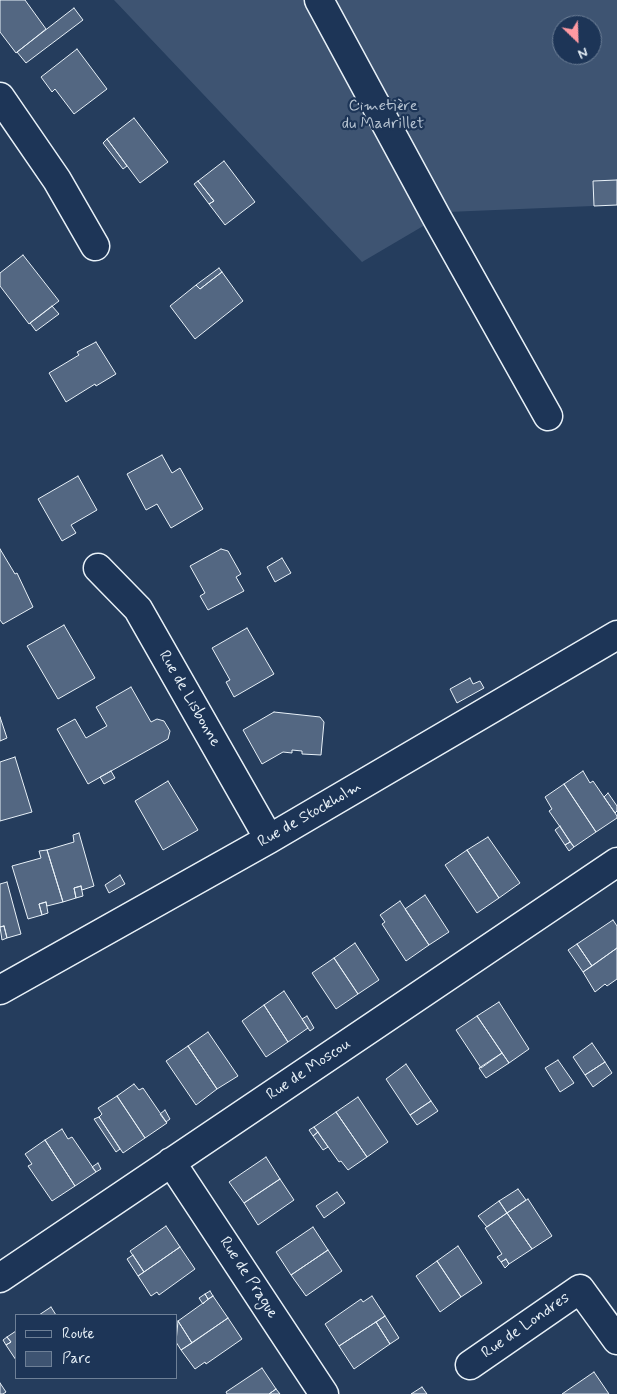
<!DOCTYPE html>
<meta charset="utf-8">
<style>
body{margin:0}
#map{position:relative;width:617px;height:1394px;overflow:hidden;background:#253d5d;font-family:Mynerve,sans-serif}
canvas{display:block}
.legend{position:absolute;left:15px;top:1314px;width:162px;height:65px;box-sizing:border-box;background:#1d3557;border:1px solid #6e8097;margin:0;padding:6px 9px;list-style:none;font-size:15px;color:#e8f1f8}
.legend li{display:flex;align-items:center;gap:10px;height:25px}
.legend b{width:25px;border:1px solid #6e8097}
.north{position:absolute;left:552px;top:15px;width:50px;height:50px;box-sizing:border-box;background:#1d3557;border:1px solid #6e8097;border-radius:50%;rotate:156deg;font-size:14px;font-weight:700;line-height:20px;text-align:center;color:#e8f1f8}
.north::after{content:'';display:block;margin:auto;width:18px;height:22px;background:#ff9aa2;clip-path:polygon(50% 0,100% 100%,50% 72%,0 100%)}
</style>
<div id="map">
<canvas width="617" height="1394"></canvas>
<ul class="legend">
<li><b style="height:6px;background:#1d3557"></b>Route</li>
<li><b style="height:14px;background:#3e5472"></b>Parc</li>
</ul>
<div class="north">N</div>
</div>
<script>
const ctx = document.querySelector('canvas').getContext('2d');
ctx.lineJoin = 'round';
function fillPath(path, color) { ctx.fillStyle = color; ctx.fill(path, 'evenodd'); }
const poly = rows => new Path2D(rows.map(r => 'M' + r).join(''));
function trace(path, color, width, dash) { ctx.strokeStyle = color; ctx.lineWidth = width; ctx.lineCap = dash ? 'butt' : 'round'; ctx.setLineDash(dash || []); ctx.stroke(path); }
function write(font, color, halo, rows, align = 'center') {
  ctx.font = font + ' Mynerve,sans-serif'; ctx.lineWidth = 4.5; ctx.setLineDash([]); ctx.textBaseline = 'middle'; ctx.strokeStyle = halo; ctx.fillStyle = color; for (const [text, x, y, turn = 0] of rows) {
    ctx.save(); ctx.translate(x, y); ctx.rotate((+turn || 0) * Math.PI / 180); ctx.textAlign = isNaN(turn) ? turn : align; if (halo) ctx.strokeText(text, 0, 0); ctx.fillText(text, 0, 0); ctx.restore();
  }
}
const green = poly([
 [114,0,617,0,617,205,447,212,362,262],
 [562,25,592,25,592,55,562,55]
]);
const building = poly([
 [0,0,25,0,46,29,16,53,0,32,0,0],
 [74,8,83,20,26,63,17,52,74,8],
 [77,49,107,89,74,114,55,89,52,92,41,77,77,49],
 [134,118,168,162,140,183,107,139,134,118],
 [107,139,127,166,123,169,103,143,107,139],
 [224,161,255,202,225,225,209,204,214,201,198,181,224,161],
 [617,180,617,205,594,206,593,181,617,180],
 [198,181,214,201,209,204,194,184,198,181],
 [23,255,59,301,29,324,0,286,0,273,23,255],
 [219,268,222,272,200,289,196,285,219,268],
 [222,272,243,301,195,339,170,306,196,285,200,289,222,272],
 [52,306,59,314,36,331,30,323,52,306],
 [96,342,116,374,96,386,95,384,66,402,49,373,79,355,77,352,96,342],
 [162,455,172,473,180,468,203,509,171,528,157,504,146,510,127,474,162,455],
 [78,476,97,510,71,525,76,533,62,541,38,499,78,476],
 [0,549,15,574,17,573,33,607,3,624,0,620,0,549],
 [221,549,228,551,241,574,236,577,244,591,208,610,200,596,205,593,190,566,221,549],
 [282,558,291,573,275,582,267,567,282,558],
 [64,625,95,678,58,699,27,646,64,625],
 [247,628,274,674,234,697,226,682,230,680,212,648,247,628],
 [470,678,473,684,480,681,484,688,457,703,450,689,470,678],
 [131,687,151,722,157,719,164,721,170,731,168,739,88,784,57,729,75,719,86,738,107,726,96,707,131,687],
 [274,712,320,717,324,722,321,755,302,754,302,751,292,750,292,753,283,752,262,764,243,730,274,712],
 [0,717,7,738,0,741,0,717],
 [15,757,32,812,0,821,0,762,15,757],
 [111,771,115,778,104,784,100,777,111,771],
 [583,771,590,783,593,781,617,816,617,818,596,832,564,784,583,771],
 [168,781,198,830,163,850,135,801,168,781],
 [564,784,596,832,574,847,549,811,552,809,545,797,564,784],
 [608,793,617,806,617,811,615,813,604,797,608,793],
 [560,826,570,842,565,845,555,830,560,826],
 [79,833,94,886,82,890,81,886,74,888,76,898,63,902,47,850,74,842,73,835,79,833],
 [488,837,520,883,499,898,467,850,488,837],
 [570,842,574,847,569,851,565,845,570,842],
 [47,850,63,902,47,906,46,902,39,904,42,915,28,919,12,866,41,858,39,851,47,850],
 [467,850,499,898,477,913,445,865,467,850],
 [120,875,125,884,109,893,105,885,120,875],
 [7,882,21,934,7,938,4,926,0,927,0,884,7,882],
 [81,886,83,896,76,898,74,888,81,886],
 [425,895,449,932,429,945,405,909,425,895],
 [400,901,429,945,406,961,382,924,385,922,380,915,400,901],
 [46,902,48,913,42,915,39,904,46,902],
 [613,920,617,926,617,948,592,966,577,944,613,920],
 [4,926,7,938,2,940,0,927,4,926],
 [355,943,379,980,358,994,334,958,355,943],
 [577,944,592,966,583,972,568,950,577,944],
 [617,948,617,979,607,986,605,984,595,992,583,972,617,948],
 [334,958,358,994,336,1009,312,973,334,958],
 [284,991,308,1028,288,1042,264,1005,284,991],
 [499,1002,529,1049,509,1063,477,1016,499,1002],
 [264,1005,288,1042,266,1057,242,1021,264,1005],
 [307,1016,314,1028,310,1031,302,1019,307,1016],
 [477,1016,502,1053,481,1068,456,1030,477,1016],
 [208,1032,238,1076,217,1089,188,1046,208,1032],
 [592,1043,605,1062,585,1075,573,1057,592,1043],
 [188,1046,217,1089,196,1105,166,1061,188,1046],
 [502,1053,509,1063,486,1078,479,1068,502,1053],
 [558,1060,574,1083,560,1092,545,1068,558,1060],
 [605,1062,612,1073,593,1087,585,1075,605,1062],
 [406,1064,431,1101,410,1115,386,1079,406,1064],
 [134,1084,139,1090,143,1088,167,1123,145,1138,117,1096,134,1084],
 [117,1096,145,1138,123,1153,99,1117,102,1114,98,1108,117,1096],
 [358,1097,388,1142,367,1157,336,1112,358,1097],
 [431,1101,438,1111,417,1125,410,1115,431,1101],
 [165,1110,170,1119,166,1122,160,1114,165,1110],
 [336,1112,367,1157,348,1170,341,1161,339,1162,314,1127,336,1112],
 [99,1117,120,1149,116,1152,94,1119,99,1117],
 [314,1127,318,1132,313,1136,309,1130,314,1127],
 [62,1129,68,1139,72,1137,96,1172,75,1186,45,1140,62,1129],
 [318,1132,328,1147,323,1150,313,1136,318,1132],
 [45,1140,75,1186,52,1201,28,1166,32,1164,25,1154,45,1140],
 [266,1157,280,1179,244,1203,229,1182,266,1157],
 [98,1163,101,1169,96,1172,92,1167,98,1163],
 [280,1179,294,1200,258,1225,244,1203,280,1179],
 [518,1189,526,1200,507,1213,499,1201,518,1189],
 [337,1192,345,1203,324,1218,316,1206,337,1192],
 [528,1199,552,1236,532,1249,507,1213,528,1199],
 [499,1201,507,1213,487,1227,478,1216,499,1201],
 [507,1213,532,1249,509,1264,506,1259,501,1262,497,1257,502,1254,485,1228,507,1213],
 [166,1226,180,1247,144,1272,130,1251,166,1226],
 [313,1227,328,1250,291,1275,276,1252,313,1227],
 [458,1246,482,1283,461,1297,437,1261,458,1246],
 [180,1247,195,1269,159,1295,157,1292,151,1296,138,1276,180,1247],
 [328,1250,342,1271,306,1296,291,1275,328,1250],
 [133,1255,144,1272,138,1276,127,1259,133,1255],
 [506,1259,509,1264,505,1268,501,1262,506,1259],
 [437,1261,461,1297,440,1312,416,1276,437,1261],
 [210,1291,213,1296,208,1299,205,1294,210,1291],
 [205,1294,208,1299,203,1304,199,1298,205,1294],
 [213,1296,228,1318,192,1343,178,1321,213,1296],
 [372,1296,385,1316,339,1346,325,1324,361,1299,363,1302,372,1296],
 [51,1307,56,1315,39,1315,51,1307],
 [385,1316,399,1338,390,1344,376,1322,385,1316],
 [228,1318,242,1339,206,1364,205,1362,195,1369,181,1350,228,1318],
 [178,1321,192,1343,181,1350,176,1342,178,1321],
 [376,1322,390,1344,354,1369,339,1346,376,1322],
 [16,1331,16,1360,6,1345,11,1342,7,1337,16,1331],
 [7,1337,11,1342,6,1345,3,1340,7,1337],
 [262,1368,276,1389,269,1394,227,1394,226,1392,262,1368],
 [594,1372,609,1394,562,1394,594,1372],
 [0,1383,6,1392,3,1394,0,1394,0,1383],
 [422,1387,427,1394,411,1394,422,1387],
 [276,1389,280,1394,269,1394,276,1389]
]);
const minor = poly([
 [319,0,437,218,548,416],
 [0,97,57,180,95,246],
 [98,568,138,609,269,839],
 [0,990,269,839,617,635],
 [171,1162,324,1394],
 [0,1278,617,862],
 [470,1365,580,1289,617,1340]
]);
const parkNames = [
 ["Cimetière",383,107],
 ["du Madrillet",383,125]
];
const streetNames = [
 ["Rue de Lisbonne",189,699,60],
 ["Rue de Stockholm",310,815,-30],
 ["Rue de Moscou",309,1070,-34],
 ["Rue de Prague",248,1278,57],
 ["Rue de Londres",526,1326,-35]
];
fillPath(green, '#3e5472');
fillPath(building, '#536782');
trace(building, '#e8f1f8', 1);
trace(minor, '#e8f1f8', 31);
trace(minor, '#1d3557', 28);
write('16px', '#b5c2d0', '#1d3557', parkNames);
write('16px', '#e8f1f8', '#1d3557', streetNames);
</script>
